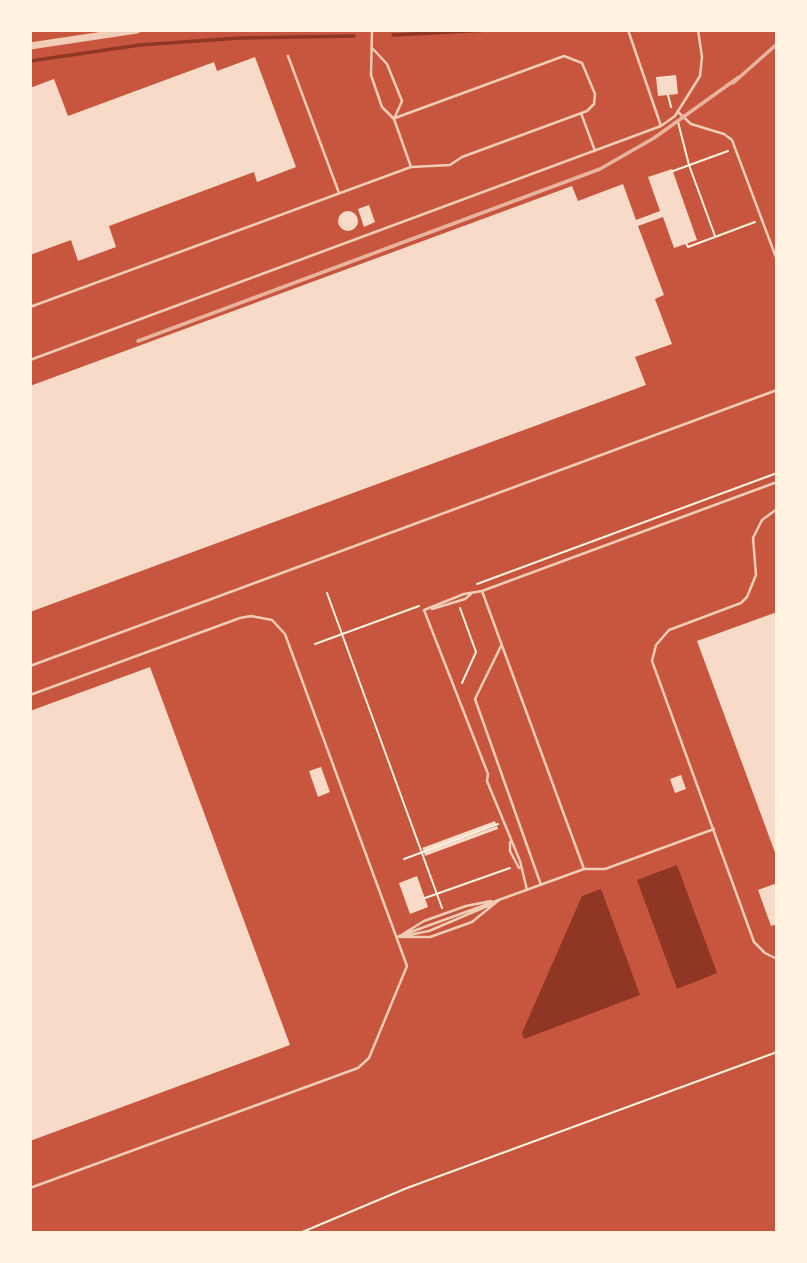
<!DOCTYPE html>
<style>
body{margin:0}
#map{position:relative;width:807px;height:1263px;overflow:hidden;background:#c8553d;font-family:Rubik,sans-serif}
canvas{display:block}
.frame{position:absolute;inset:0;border:32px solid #fff3e0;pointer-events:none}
</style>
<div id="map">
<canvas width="807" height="1263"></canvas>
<div class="frame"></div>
</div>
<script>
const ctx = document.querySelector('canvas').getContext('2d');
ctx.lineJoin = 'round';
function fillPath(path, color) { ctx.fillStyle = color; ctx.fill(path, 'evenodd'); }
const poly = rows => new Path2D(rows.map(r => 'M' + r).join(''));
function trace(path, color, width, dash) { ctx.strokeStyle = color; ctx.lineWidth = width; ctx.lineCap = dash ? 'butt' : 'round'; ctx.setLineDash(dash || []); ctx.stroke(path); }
const water = poly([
 [677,865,717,973,677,989,637,880],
 [601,889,640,995,524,1039,522,1033,582,896]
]);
const stream = poly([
 [393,35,488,30],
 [30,61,140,45,239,38,354,36]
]);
const building = poly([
 [255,57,296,167,257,182,254,172,109,226,116,247,78,261,71,240,30,255,30,88,54,79,68,116,214,62,217,71],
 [676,75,678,94,658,96,656,77],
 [672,169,697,240,674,248,663,217,638,226,664,295,655,299,672,344,635,357,646,385,30,612,30,386,572,186,578,201,623,184,636,220,660,211,648,177],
 [369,205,375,222,364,227,358,209],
 '338 221a10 10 0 1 1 20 0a10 10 0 1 1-20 0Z',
 [777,612,777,858,697,641],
 [150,667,290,1045,30,1141,30,711],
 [321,767,330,792,318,797,309,771],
 [681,775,686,789,675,793,670,779],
 [495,821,496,824,424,851,422,848],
 [497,826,498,829,425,856,424,852],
 [417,876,428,907,410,914,399,883],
 [777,883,777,924,771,926,758,890]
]);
const path = poly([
 [668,95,671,107],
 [678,122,689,165,715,236],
 [673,171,728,151],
 [686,243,688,247,755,222],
 [477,584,777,473],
 [327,593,442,908],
 [460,608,476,652,462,683],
 [315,644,419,606],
 [404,859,498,824],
 [425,898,510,868],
 [300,1233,407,1188,777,1052]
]);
const service = poly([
 [628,30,661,126],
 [373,49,387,64,402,101,394,119],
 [288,56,339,193],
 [678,112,691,124,724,134,732,140,777,260],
 [581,113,595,151],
 [395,118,564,56,582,63,595,94,594,104,587,111,462,157,450,165,411,167],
 [30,307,411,167,394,119,382,107,371,75,372,30],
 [30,360,661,126,675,116,700,76,702,57,698,30],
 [777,509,762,520,753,538,756,575,747,597,741,603,669,630,656,645,652,661,754,942,765,953,777,959],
 [482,591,464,594,424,610,488,774,487,781,520,861,527,890],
 [432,609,465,599,471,594],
 [501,646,475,699,541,885],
 [30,666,777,390],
 [30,695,240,618,251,616,272,620,285,634,407,966,369,1058,358,1068,30,1188],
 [510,842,510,851,519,868],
 [584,869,605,869,714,829],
 [403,934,424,921,466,906,491,901],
 [404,936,429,931,492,904],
 [397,937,584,869,482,591,777,482],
 [400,937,430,937,472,922,499,900]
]);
const tertiary = poly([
 [30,46,137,30]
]);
const rail = poly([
 [733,83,777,44],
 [138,341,600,169,654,138,739,77]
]);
fillPath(water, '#8f3625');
trace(stream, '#8f3625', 3.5);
fillPath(building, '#f7dbc8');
trace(path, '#fff3e0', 2);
trace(service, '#f1ccb7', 2.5);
trace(tertiary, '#f1ccb7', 7);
trace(rail, '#e9b49f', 3.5);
</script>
